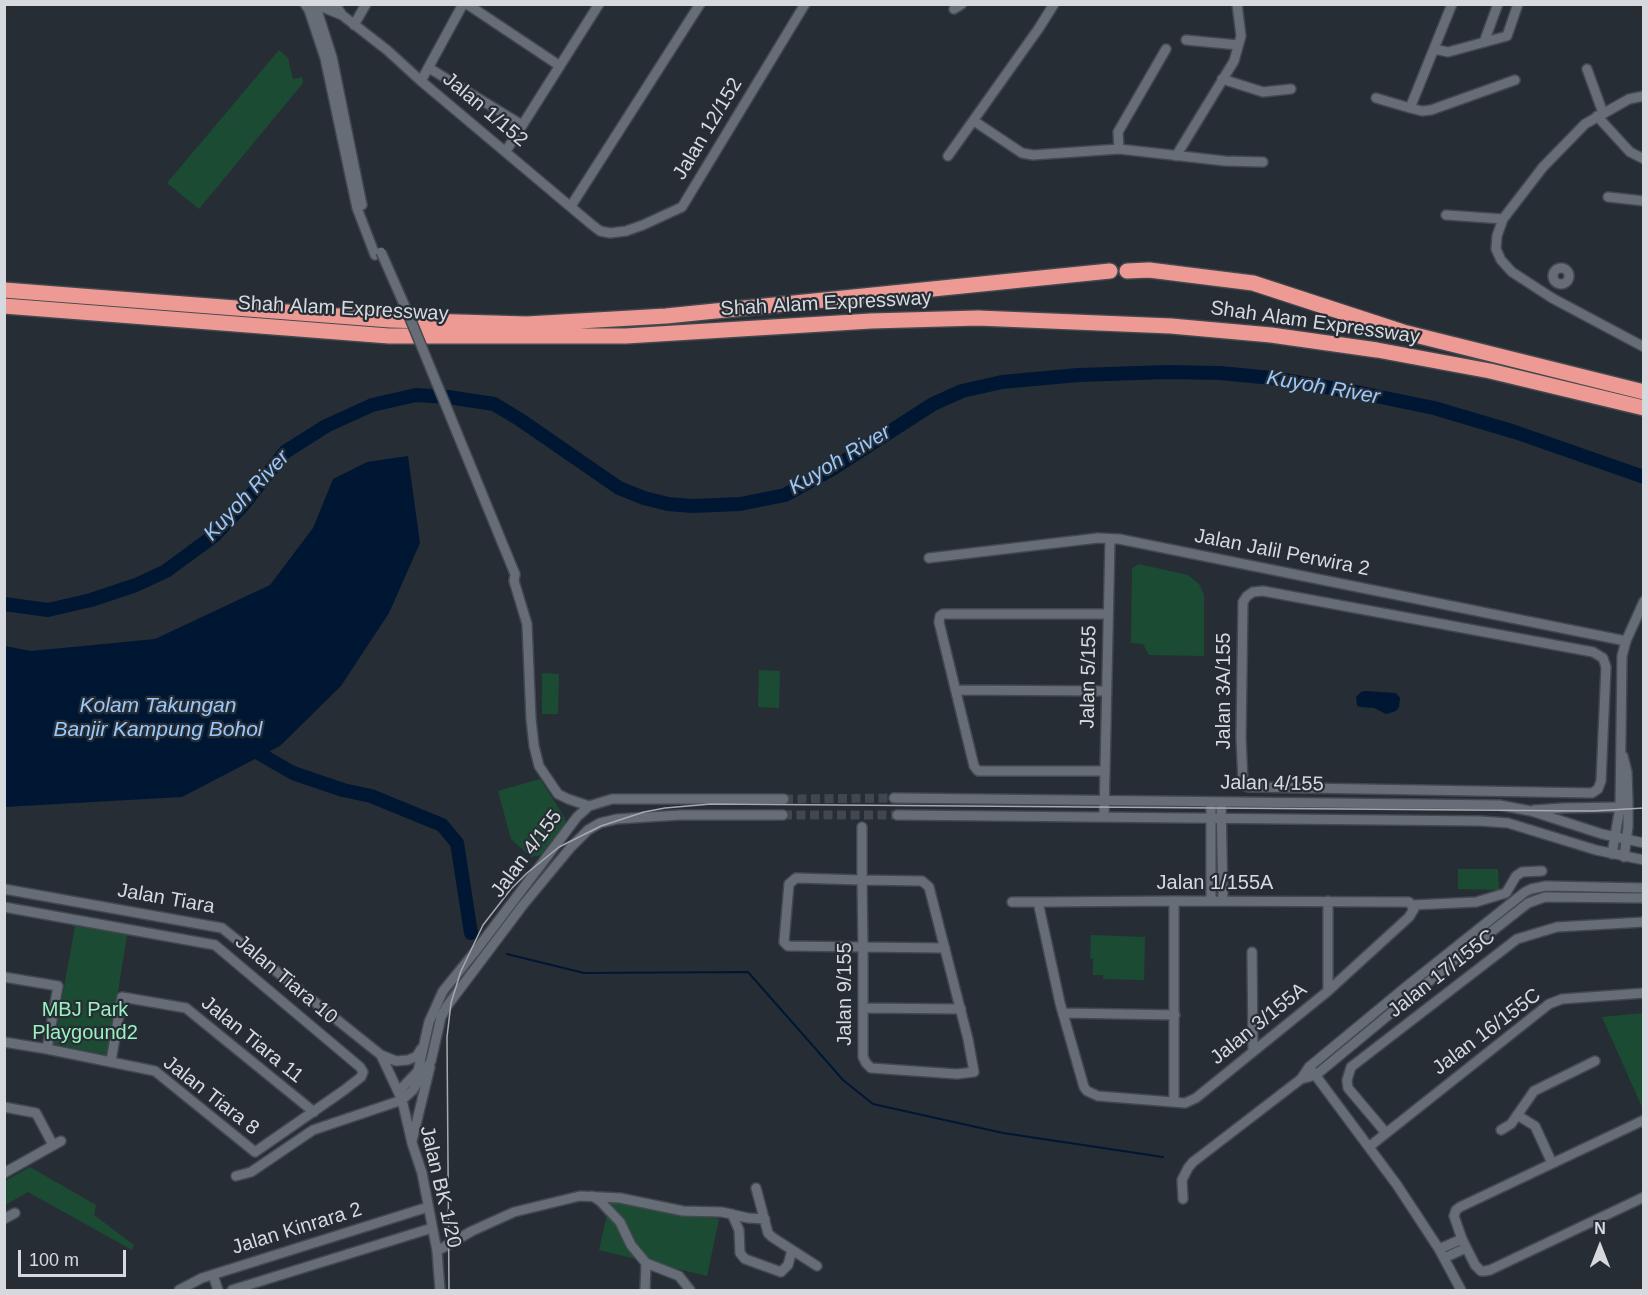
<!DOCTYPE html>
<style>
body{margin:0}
#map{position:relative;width:1648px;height:1295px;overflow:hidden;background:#272d35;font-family:Helvetica,sans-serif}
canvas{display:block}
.frame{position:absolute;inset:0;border:6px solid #d6dadf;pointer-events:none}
.north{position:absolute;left:1570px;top:1217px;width:60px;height:60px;-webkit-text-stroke:4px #272d35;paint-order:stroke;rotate:0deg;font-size:16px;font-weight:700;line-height:24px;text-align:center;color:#d6dadf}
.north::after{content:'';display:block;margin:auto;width:21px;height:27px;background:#d6dadf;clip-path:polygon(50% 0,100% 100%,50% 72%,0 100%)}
.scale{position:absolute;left:18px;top:1250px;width:108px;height:27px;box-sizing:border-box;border:3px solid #d6dadf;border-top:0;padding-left:8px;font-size:18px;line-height:21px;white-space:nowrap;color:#d6dadf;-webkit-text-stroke:4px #272d35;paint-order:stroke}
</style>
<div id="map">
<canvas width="1648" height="1295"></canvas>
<div class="frame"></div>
<div class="north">N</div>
<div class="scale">100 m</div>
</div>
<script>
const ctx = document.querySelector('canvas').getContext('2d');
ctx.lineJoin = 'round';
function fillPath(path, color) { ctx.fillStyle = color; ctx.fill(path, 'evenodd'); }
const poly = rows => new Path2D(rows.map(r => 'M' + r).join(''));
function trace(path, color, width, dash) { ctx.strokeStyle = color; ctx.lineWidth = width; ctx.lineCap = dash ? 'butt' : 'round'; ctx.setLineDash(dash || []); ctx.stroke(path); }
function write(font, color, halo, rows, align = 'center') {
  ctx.font = font + ' Helvetica,sans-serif'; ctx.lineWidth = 4.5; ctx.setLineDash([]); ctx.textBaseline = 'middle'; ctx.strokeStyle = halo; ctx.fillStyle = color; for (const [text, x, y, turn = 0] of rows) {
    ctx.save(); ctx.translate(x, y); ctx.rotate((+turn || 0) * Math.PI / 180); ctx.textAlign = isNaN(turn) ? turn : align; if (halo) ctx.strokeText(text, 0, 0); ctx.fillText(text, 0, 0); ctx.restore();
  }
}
const green = poly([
 [279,50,288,58,293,79,302,77,303,83,199,209,167,183],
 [1138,564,1188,575,1199,584,1204,595,1204,656,1149,655,1143,644,1131,643,1132,569],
 [759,670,780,671,779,708,758,707],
 [542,673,559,674,558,714,542,714],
 [540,779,565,818,566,825,541,855,531,857,511,839,498,791],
 [1458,869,1498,869,1499,890,1458,889],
 [75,926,127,935,108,1055,54,1044],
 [1091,935,1145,937,1144,980,1103,979,1103,975,1093,975,1093,959,1090,958],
 [1643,1013,1644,1013,1643,1109,1602,1017],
 [30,1167,96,1205,94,1215,134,1245,132,1250,28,1192,5,1205,5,1181],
 [610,1202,719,1219,707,1276,599,1250]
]);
const water = poly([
 [408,456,420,543,389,613,341,686,280,746,182,797,5,807,5,646,31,651,155,639,270,585,313,528,333,479,367,462],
 [1365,691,1396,693,1400,698,1399,707,1396,711,1386,714,1374,708,1361,707,1357,706,1356,697,1361,692]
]);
const stream = poly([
 [507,954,584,973,748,972,843,1080,873,1104,1003,1133,1163,1157]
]);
const river = poly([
 [4,604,48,610,91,600,136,585,166,571,215,535,244,504,285,452,326,426,372,405,416,395,448,397,494,404,519,419,619,488,644,498,668,504,693,506,740,504,785,495,832,469,933,404,962,391,1002,382,1078,375,1168,372,1220,373,1272,378,1361,393,1434,408,1515,432,1644,477],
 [248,747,293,773,343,790,371,796,442,825,457,843,471,933]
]);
const minorTunnel = poly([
 [784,799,894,798],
 [783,815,897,815]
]);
const minor = poly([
 [305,4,309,10,325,58,357,208,375,255],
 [315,4,332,57,362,205],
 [335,4,342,15,387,50,421,81,591,224,600,231,610,233,626,231,643,225,682,207,805,4],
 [467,4,560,66],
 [1452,4,1410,108,1422,111,1431,110,1515,80],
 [311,9,322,7,342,15],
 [954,9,962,4],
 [354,25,366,4],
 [1186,40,1238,45],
 [1484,42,1498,4],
 [1434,49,1448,52,1507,36,1518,4],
 [429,68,522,125],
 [1587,69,1603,113],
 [1222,79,1263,92,1291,89],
 [421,81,463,4],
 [1644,96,1629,99,1585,124,1543,167,1503,219,1497,236,1496,249,1501,260,1512,272,1552,298,1644,347],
 [1376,98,1410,108],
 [1597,116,1630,152,1644,159],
 [974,121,1022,153,1033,155,1119,149,1225,161,1263,162],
 [1119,149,1118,132,1166,49],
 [506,151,599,4],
 [948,156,1039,28,1054,4],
 [1176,156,1234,61,1241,36,1237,4],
 [1608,197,1644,201],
 [571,206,700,4],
 [1446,215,1503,219],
 '1553 276a8 8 0 1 1 16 0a8 8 0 1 1-16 0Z',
 [929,558,1098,538,1119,539,1626,641],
 [515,574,514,581,527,624,531,719,534,746,539,766,558,794,568,799,589,806],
 [1263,591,1593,652,1603,658,1606,667,1601,781,1598,789,1592,793,1249,787,1245,786,1243,782,1241,738,1243,602,1247,596,1253,592,1263,591],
 [956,690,1106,691],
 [1623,756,1627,772,1628,801,1628,827,1624,857],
 [1105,771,978,771,974,766,939,622,940,616,943,614,1108,614],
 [894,798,1499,805,1531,811,1602,834,1644,843],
 [1211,802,1211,901],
 [1221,802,1223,901],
 [1534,810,1563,808,1620,807],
 [897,815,1480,821,1508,823,1596,850,1644,860],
 [1104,817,1110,539],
 [862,827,862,880,863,947,863,1057,866,1063,871,1068,957,1074,974,1072,968,1039,929,887,922,881,862,880,796,878,789,884,784,942,788,946,863,947,945,948],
 [1612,854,1620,807,1622,656,1626,641,1644,601],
 [4,889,222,928,381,1055,402,1100,412,1143,422,1173,437,1251,440,1290],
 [1012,902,1038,902,1174,901,1404,902,1409,902,1414,909,1409,917,1328,991,1196,1098,1185,1103,1098,1096,1087,1091,1084,1087,1060,1003,1038,902],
 [1413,905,1476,902,1506,893,1516,876,1522,872,1542,871],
 [4,907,215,945,360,1067,363,1072,361,1077,343,1091,255,1152,155,1071,47,1049,4,1042],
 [1252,952,1253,1052],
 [4,977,58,986,47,1049],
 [1328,991,1328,901],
 [863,1008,961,1009],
 [1063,1013,1175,1015],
 [381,1055,396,1061,408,1060,417,1056,421,1049],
 [111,1061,122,997,186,1008,314,1112],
 [1313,1072,1397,1185,1439,1249,1461,1290],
 [1301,1079,1316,1075,1449,965,1528,903,1545,897,1644,898],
 [399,1091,418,1071,429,1022,443,991,474,953,577,817,589,806,612,799,784,799],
 [1174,1102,1174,901],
 [4,1107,36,1113,53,1145],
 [1517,1115,1535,1126,1552,1163],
 [1644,1120,1460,1207,1456,1210,1454,1216,1462,1239,1475,1265,1481,1271,1485,1271,1490,1270,1644,1197],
 [1501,1130,1511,1124,1534,1091,1595,1061],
 [1386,1133,1348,1088,1347,1080,1351,1067,1517,939,1557,927,1644,922],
 [412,1141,430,1067],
 [1370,1146,1549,1004,1562,999,1644,993],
 [4,1173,61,1141],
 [236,1176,251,1172,313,1130,402,1100,413,1090,431,1061,441,1017,447,1006,523,905,571,847,588,830,600,823,617,819,680,815,783,815],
 [756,1188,768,1233,772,1237,817,1266],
 [592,1196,600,1201,620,1222,631,1245,646,1263,679,1276,690,1290],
 [1183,1199,1182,1180,1188,1168,1193,1162,1301,1079,1309,1067,1407,986,1525,892,1531,889,1546,886,1644,888],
 [732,1214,739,1230,740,1253,745,1259,781,1272,788,1265,792,1250],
 [4,1219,15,1213],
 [1439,1249,1462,1239],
 [437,1251,472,1231,514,1212,580,1196,620,1198,683,1211,722,1212,748,1218,765,1219],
 [1444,1258,1466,1248],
 [213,1275,218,1290],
 [179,1290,202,1278,428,1207],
 [232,1290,432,1228],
 [645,1290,646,1263]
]);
const highway = poly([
 [1127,271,1149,270,1253,283,1403,332,1644,392],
 [4,290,390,320,527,324,666,316,1110,271],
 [4,306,389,336,626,336,871,321,978,318,1171,326,1271,335,1377,350,1490,371,1644,408]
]);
const tram = poly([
 [449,1290,447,1037,451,1003,461,971,483,925,511,889,527,873,559,847,601,826,644,812,665,808,711,804,1593,811,1644,808]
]);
const minorBridge = poly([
 [381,252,407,311,515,574]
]);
const streetNames = [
 ["Jalan 1/152",485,110,40],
 ["Jalan 12/152",708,129,-59],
 ["Shah Alam Expressway",826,304,-3],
 ["Shah Alam Expressway",343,309,3],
 ["Shah Alam Expressway",1315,323,8],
 ["Jalan Jalil Perwira 2",1282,553,11],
 ["Jalan 5/155",1089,677,-89],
 ["Jalan 3A/155",1224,691,-90],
 ["Jalan 4/155",1272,784,1],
 ["Jalan 4/155",527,854,-53],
 ["Jalan 1/155A",1215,883],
 ["Jalan Tiara",166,899,10],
 ["Jalan 17/155C",1442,974,-38],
 ["Jalan Tiara 10",286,980,40],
 ["Jalan 9/155",845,994,-90],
 ["Jalan 3/155A",1259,1024,-39],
 ["Jalan 16/155C",1487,1032,-37],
 ["Jalan Tiara 11",252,1040,39],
 ["Jalan Tiara 8",211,1096,38],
 ["Jalan BK 1/20",440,1187,77],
 ["Jalan Kinrara 2",297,1229,-17]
];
const parkNames = [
 ["MBJ Park",85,1010],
 ["Playgound2",85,1033]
];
const waterNames = [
 ["Kuyoh River",1323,388,10],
 ["Kuyoh River",840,460,-31],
 ["Kuyoh River",247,496,-47],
 ["Kolam Takungan",158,706],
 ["Banjir Kampung Bohol",158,730]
];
fillPath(green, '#1b4c33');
fillPath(water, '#001733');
trace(stream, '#001733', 2);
trace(river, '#001733', 14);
trace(minorTunnel, '#41474e', 9, [9, 4.5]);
trace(minor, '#43484f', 12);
trace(highway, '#43484f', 18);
trace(minor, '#666d76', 9);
trace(highway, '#ed9a95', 15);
trace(tram, '#a6aab0', 1.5);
trace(minorBridge, '#43484f', 12, []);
trace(minorBridge, '#666d76', 9);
write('20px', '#d6dadf', '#272d35', streetNames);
write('20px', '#99f2bf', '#272d35', parkNames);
write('italic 21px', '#99c8fc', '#272d35', waterNames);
</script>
